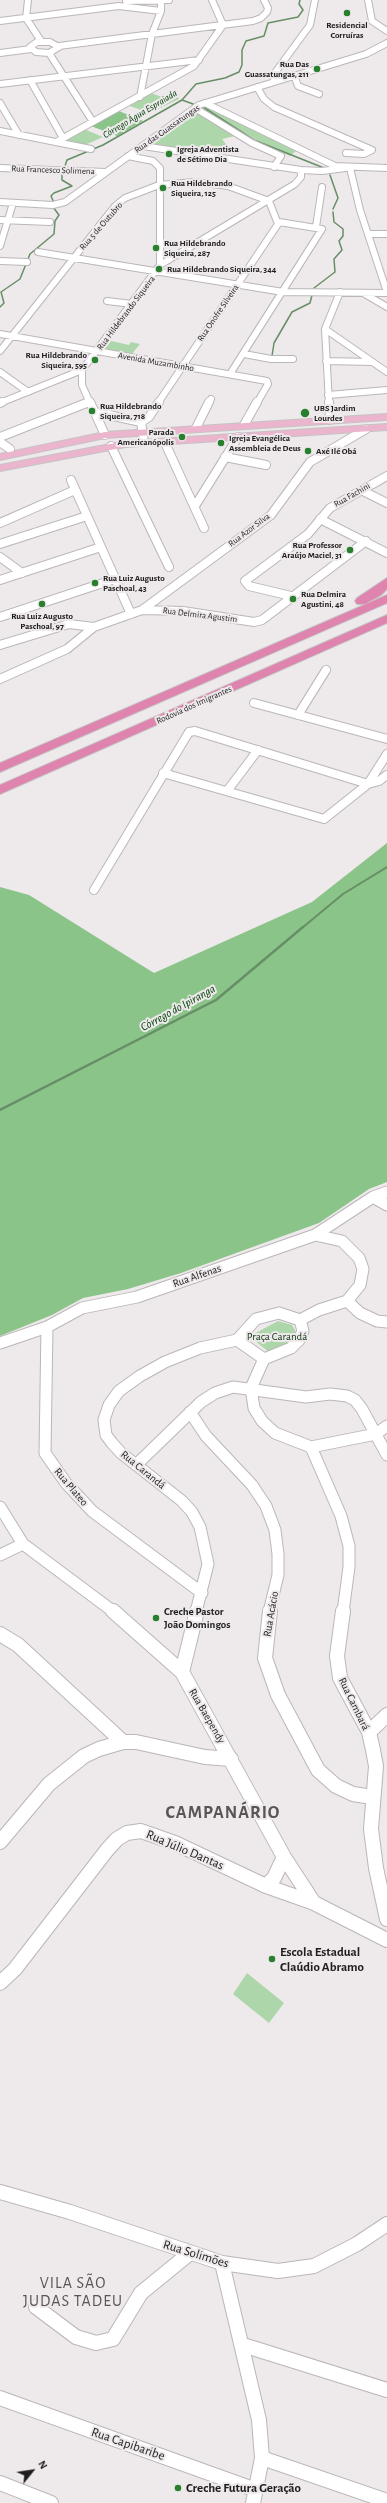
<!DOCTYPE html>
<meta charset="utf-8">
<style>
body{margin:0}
#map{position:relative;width:387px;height:2503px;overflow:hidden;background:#eee9eb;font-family:"Alegreya Sans",sans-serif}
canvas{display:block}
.north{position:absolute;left:12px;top:2451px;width:40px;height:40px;-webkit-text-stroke:3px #eee9eb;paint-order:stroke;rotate:60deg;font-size:11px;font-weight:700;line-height:16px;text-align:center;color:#1f1d1e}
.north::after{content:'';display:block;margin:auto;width:14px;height:18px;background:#1f1d1e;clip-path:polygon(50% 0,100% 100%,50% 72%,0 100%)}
</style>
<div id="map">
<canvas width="387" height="2503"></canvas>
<div class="north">N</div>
</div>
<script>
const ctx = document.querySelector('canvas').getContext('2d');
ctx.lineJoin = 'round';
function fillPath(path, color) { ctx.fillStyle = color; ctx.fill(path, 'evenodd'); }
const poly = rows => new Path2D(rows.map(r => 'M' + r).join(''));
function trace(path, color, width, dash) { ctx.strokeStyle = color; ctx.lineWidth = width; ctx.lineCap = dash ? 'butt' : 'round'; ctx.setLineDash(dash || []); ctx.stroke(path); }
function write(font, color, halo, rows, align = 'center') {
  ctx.font = font + ' "Alegreya Sans",sans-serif'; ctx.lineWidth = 4; ctx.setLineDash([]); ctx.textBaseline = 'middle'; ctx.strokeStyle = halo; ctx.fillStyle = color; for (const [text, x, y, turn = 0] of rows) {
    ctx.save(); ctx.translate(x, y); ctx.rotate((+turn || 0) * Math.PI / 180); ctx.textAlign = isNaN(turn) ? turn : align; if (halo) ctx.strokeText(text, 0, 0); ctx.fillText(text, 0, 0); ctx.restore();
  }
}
const green = poly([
 [151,93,162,97,168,94,178,97,179,99,150,113,127,105],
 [206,107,296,151,290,156,262,143,203,109],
 [195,111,235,136,222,139,229,148,219,156,151,145],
 [84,129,103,137,85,145,65,140],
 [111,341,129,345,131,342,140,344,131,355,104,350],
 [278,1321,292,1325,298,1336,293,1342,270,1353,254,1340,252,1335],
 [247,1973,284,2003,269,2023,233,1994]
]);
const forest = poly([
 [119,111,143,121,117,136,91,126],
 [387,843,387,1182,369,1189,319,1223,181,1273,128,1289,83,1298,52,1315,0,1336,0,887,29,895,154,973,312,902]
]);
const streamFar2 = poly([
 [182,100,193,104],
 [203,107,254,140,324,168],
 [64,169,67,160,103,145,182,100,196,84,225,78,239,72,242,65,242,50,246,41,264,36,268,23,298,17,303,10,299,4,300,0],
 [330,175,338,198,333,209],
 [54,203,51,196,54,193,72,186,62,180,62,172],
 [314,288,335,272,334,259,342,250,339,241,343,236,343,229,334,222,333,212],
 [0,307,4,303,1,292,20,279,30,254,54,234,55,221,59,215,53,207],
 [272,356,274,343,292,312,310,303,312,295]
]);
const streamFar1 = poly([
 [302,928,343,894,387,867]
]);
const stream = poly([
 [0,1110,216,1000,303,927]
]);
const minorFar3 = poly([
 [28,0,26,18,41,41],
 [368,0,372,21,387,31],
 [126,1,169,0],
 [0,21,119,6,161,11],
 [37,42,50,42,59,47,49,53,36,52,30,47,37,42],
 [59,46,253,21,261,18,267,12,268,8,264,0],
 [0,53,31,49],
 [49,53,93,122],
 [294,75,298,86,319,94],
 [30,80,63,138],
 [274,82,274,74,310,25,315,0],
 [0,84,199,60],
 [257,87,264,99,274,107,372,150,364,154,346,153],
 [140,97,152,34,161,11,161,2],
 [0,103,19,135],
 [205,103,335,166,387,168],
 [195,108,252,143,281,156,274,167],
 [0,131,91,149],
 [58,141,194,66,223,25,212,0],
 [143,146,301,170,322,171,346,168],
 [0,168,106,172],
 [350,168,360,210,387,292],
 [0,202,53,205,65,202,199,105,366,54,387,43],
 [0,220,50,222],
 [316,227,322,187],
 [369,234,387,234],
 [0,246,13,203],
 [38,252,283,292,387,293],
 [0,261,27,262],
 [160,265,295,184,301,177,301,170],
 [363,293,387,307],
 [107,301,132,304],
 [325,329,387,372],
 [0,334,267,381,268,384,257,403],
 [0,351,115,206,125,198,159,185,195,182,228,186,269,201,278,224,158,403],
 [244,354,271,359,293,359],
 [326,361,372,362],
 [0,372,28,392],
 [230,374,322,229,279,222],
 [328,395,387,390],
 [0,403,82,370],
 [87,403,90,402],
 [90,403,82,385,82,370,160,265,160,168,153,161,128,156],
 [209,403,211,399],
 [329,403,325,329,340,292]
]);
const minorFar2 = poly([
 [90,402,105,435],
 [329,402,330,420],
 [0,403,2,402],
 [95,412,141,422,144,442],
 [141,422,149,417,159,402],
 [244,425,257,402],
 [196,428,209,402],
 [0,437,89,402],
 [0,442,10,449],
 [166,445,204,528],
 [111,446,169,567],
 [225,457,266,465],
 [71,480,131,614],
 [361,490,387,503],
 [195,506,238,437],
 [320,519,387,553],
 [0,523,75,490],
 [0,544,87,516],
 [0,557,22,573],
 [0,580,101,547],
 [291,596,249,586,245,581,308,534,330,508,387,476],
 [142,610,271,515,310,462,366,429],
 [0,617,115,579],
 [0,645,69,624,94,627],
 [0,679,67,649,94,627,142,610,183,611,254,622,262,620,366,541],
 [254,703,387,739],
 [298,715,326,670],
 [163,773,324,819,368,784,379,781,387,775],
 [368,784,387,754],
 [227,791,258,750],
 [94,890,189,732,195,731,368,784]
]);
const minorFar1 = poly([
 [373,1197,387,1205],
 [347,1301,360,1313,377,1321,387,1322],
 [279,1313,300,1320,303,1331,299,1340,291,1348,264,1359,237,1340,256,1319,279,1313],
 [300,1320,319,1310,347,1301,360,1285,363,1269,359,1258,342,1241,315,1235],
 [47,1327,45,1453,66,1483,92,1511,202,1593],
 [0,1343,47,1327,82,1308,137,1297,315,1235,373,1197,387,1192],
 [264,1359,251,1388,254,1408,262,1421,275,1433,311,1447,376,1434,387,1426],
 [190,1412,206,1436,252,1485,266,1506,275,1530,278,1554,278,1575,269,1612],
 [311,1447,341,1516,349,1546,349,1567,343,1612],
 [136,1465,201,1402,215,1393,233,1387,306,1397,330,1394,347,1396,355,1400,362,1409,387,1455],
 [0,1507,23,1544,114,1612],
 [0,1555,23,1544],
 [196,1612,208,1564,200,1527,192,1512,182,1501,121,1453,112,1443,106,1435,104,1420,109,1405,119,1391,140,1376,165,1362,200,1348,237,1340]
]);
const minor = poly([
 [113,1611,182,1672,284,1857,314,1903,387,1940],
 [270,1611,265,1658,278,1695,318,1770,336,1786,353,1794,372,1797],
 [343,1611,337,1656,340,1678,369,1732,373,1750,376,1766,371,1829,376,1868,387,1919],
 [0,1634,18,1645,123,1742],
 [182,1672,197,1611],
 [369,1732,387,1715],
 [0,1842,49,1784,84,1756,99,1749,123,1742,136,1742,205,1757,231,1759],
 [266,1886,274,1878,284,1857],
 [0,1983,15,1969,107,1850,117,1839,127,1833,141,1831,175,1843,266,1886,314,1903],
 [0,2192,70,2212,222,2263,278,2271,314,2266,357,2244,387,2224],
 [222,2263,259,2420,262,2458,253,2503],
 [36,2307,76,2337,96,2343,113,2339,141,2293,190,2253],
 [243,2345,387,2390],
 [0,2398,256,2490],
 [262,2458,387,2501],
 [0,2483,51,2503]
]);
const major = poly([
 [387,414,387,420,105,438,0,460,0,454,105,432,387,414],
 [387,424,387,430,126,447,0,471,0,465,126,441,387,424]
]);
const highway = poly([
 [387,578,387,589,381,595,365,604,357,604,355,601,357,598,387,578],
 [387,595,387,603,0,772,0,763,387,595],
 [387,615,387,623,0,794,0,785,387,615]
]);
const markers = [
 [347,13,4,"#287f2d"],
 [317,69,4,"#287f2d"],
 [169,154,4,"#287f2d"],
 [163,188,4,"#287f2d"],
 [156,248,4,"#287f2d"],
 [159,269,4,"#287f2d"],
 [95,360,4,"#287f2d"],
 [92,411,4,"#287f2d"],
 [305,413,5,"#287f2d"],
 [182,437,4,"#287f2d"],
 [221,443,4,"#287f2d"],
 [308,451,4,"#287f2d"],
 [350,550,4,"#287f2d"],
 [95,583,4,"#287f2d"],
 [293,599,4,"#287f2d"],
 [42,604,4,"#287f2d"],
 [156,1618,4,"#287f2d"],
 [272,1959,4,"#287f2d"],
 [178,2488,4,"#287f2d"]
];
const farPoinames = [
 ["Residencial",347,25,"center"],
 ["Corruíras",347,35,"center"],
 ["Rua Das",309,64,"right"],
 ["Guassatungas, 211",309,74,"right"],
 ["Igreja Adventista",177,149],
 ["de Sétimo Dia",177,159],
 ["Rua Hildebrando",171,183],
 ["Siqueira, 125",171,193],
 ["Rua Hildebrando",164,243],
 ["Siqueira, 287",164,253],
 ["Rua Hildebrando Siqueira, 344",167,269],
 ["Rua Hildebrando",87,355,"right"],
 ["Siqueira, 595",87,365,"right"],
 ["Rua Hildebrando",100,406],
 ["Siqueira, 718",100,416],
 ["UBS Jardim",314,408],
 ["Lourdes",314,418],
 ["Parada",174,432,"right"],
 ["Americanópolis",174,442,"right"],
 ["Igreja Evangélica",229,438],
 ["Assembleia de Deus",229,448],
 ["Axé Ilé Obá",316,451],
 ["Rua Professor",342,545,"right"],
 ["Araújo Maciel, 31",342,555,"right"],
 ["Rua Luiz Augusto",103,578],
 ["Paschoal, 43",103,588],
 ["Rua Delmira",301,594],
 ["Agustini, 48",301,604],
 ["Rua Luiz Augusto",42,616,"center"],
 ["Paschoal, 97",42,626,"center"]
];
const farStreetnames = [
 ["Rua das Guassatungas",167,129,-35],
 ["Rua Francesco Solimena",53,170,2],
 ["Rua 5 de Outubro",101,226,-49],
 ["Rua Hildebrando Siqueira",126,313,-53],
 ["Rua Onofre Silveira",218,313,-56],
 ["Avenida Muzambinho",156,362,10],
 ["Rua Fachini",352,495,-30],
 ["Rua Azor Silva",249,530,-37],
 ["Rua Delmira Agustim",200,615,7],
 ["Rodovia dos Imigrantes",194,705,-24]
];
const farWaternames = [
 ["Córrego Água Espraiada",140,114,-31]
];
const streetNames = [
 ["Rua Alfenas",197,1276,-19],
 ["Rua Carandá",143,1470,39],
 ["Rua Plateo",71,1487,50],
 ["Rua Acácio",271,1614,-80],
 ["Rua Cambará",354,1704,64],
 ["Rua Baependy",207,1716,60]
];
const parkNames = [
 ["Praça Carandá",277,1337]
];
const poiNames = [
 ["Creche Pastor",164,1612],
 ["João Domingos",164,1625]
];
const waterNames = [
 ["Córrego do Ipiranga",178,1008,-29]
];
const nearStreetnames = [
 ["Rua Júlio Dantas",185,1850,23],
 ["Rua Solimões",196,2254,17],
 ["Rua Capibaribe",128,2444,19]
];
const nearPoinames = [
 ["Escola Estadual",280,1952],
 ["Claúdio Abramo",280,1967],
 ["Creche Futura Geração",186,2488]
];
const nearQuarternames = [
 ["VILA SÃO",73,2283],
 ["JUDAS TADEU",73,2301]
];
const nearDistrictnames = [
 ["CAMPANÁRIO",223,1813]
];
fillPath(green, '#add7ab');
fillPath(forest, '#8ac489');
trace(streamFar2, '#678f66', 1.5);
trace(streamFar1, '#678f66', 2);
trace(stream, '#678f66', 2.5);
trace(minorFar3, '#bbb6b8', 8);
trace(minorFar2, '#bbb6b8', 10);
trace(minorFar1, '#bbb6b8', 13);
trace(minor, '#bbb6b8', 16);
trace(major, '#c5c4c4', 2);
trace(highway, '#c5c4c4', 2);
trace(minorFar3, '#fff', 6);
trace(minorFar2, '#fff', 8);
trace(minorFar1, '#fff', 11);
trace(minor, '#fff', 14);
fillPath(major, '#ebb5ce');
fillPath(highway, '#de84ae');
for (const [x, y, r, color] of markers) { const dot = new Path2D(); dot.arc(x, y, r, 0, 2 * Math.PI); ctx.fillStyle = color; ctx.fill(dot); trace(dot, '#eee9eb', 1.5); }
write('bold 9px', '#1f1d1e', '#eee9eb', farPoinames, 'left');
write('9px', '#1f1d1e', '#eee9eb', farStreetnames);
write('italic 10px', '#04450b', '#eee9eb', farWaternames);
write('11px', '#1f1d1e', '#eee9eb', streetNames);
write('11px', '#0c350f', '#eee9eb', parkNames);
write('bold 11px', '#1f1d1e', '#eee9eb', poiNames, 'left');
write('italic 12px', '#04450b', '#eee9eb', waterNames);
write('13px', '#1f1d1e', '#eee9eb', nearStreetnames);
write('bold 13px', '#1f1d1e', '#eee9eb', nearPoinames, 'left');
ctx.letterSpacing = '1px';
write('16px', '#595556', '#eee9eb', nearQuarternames);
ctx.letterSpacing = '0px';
ctx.letterSpacing = '1px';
write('bold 18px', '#595556', '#eee9eb', nearDistrictnames);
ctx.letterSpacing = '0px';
</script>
